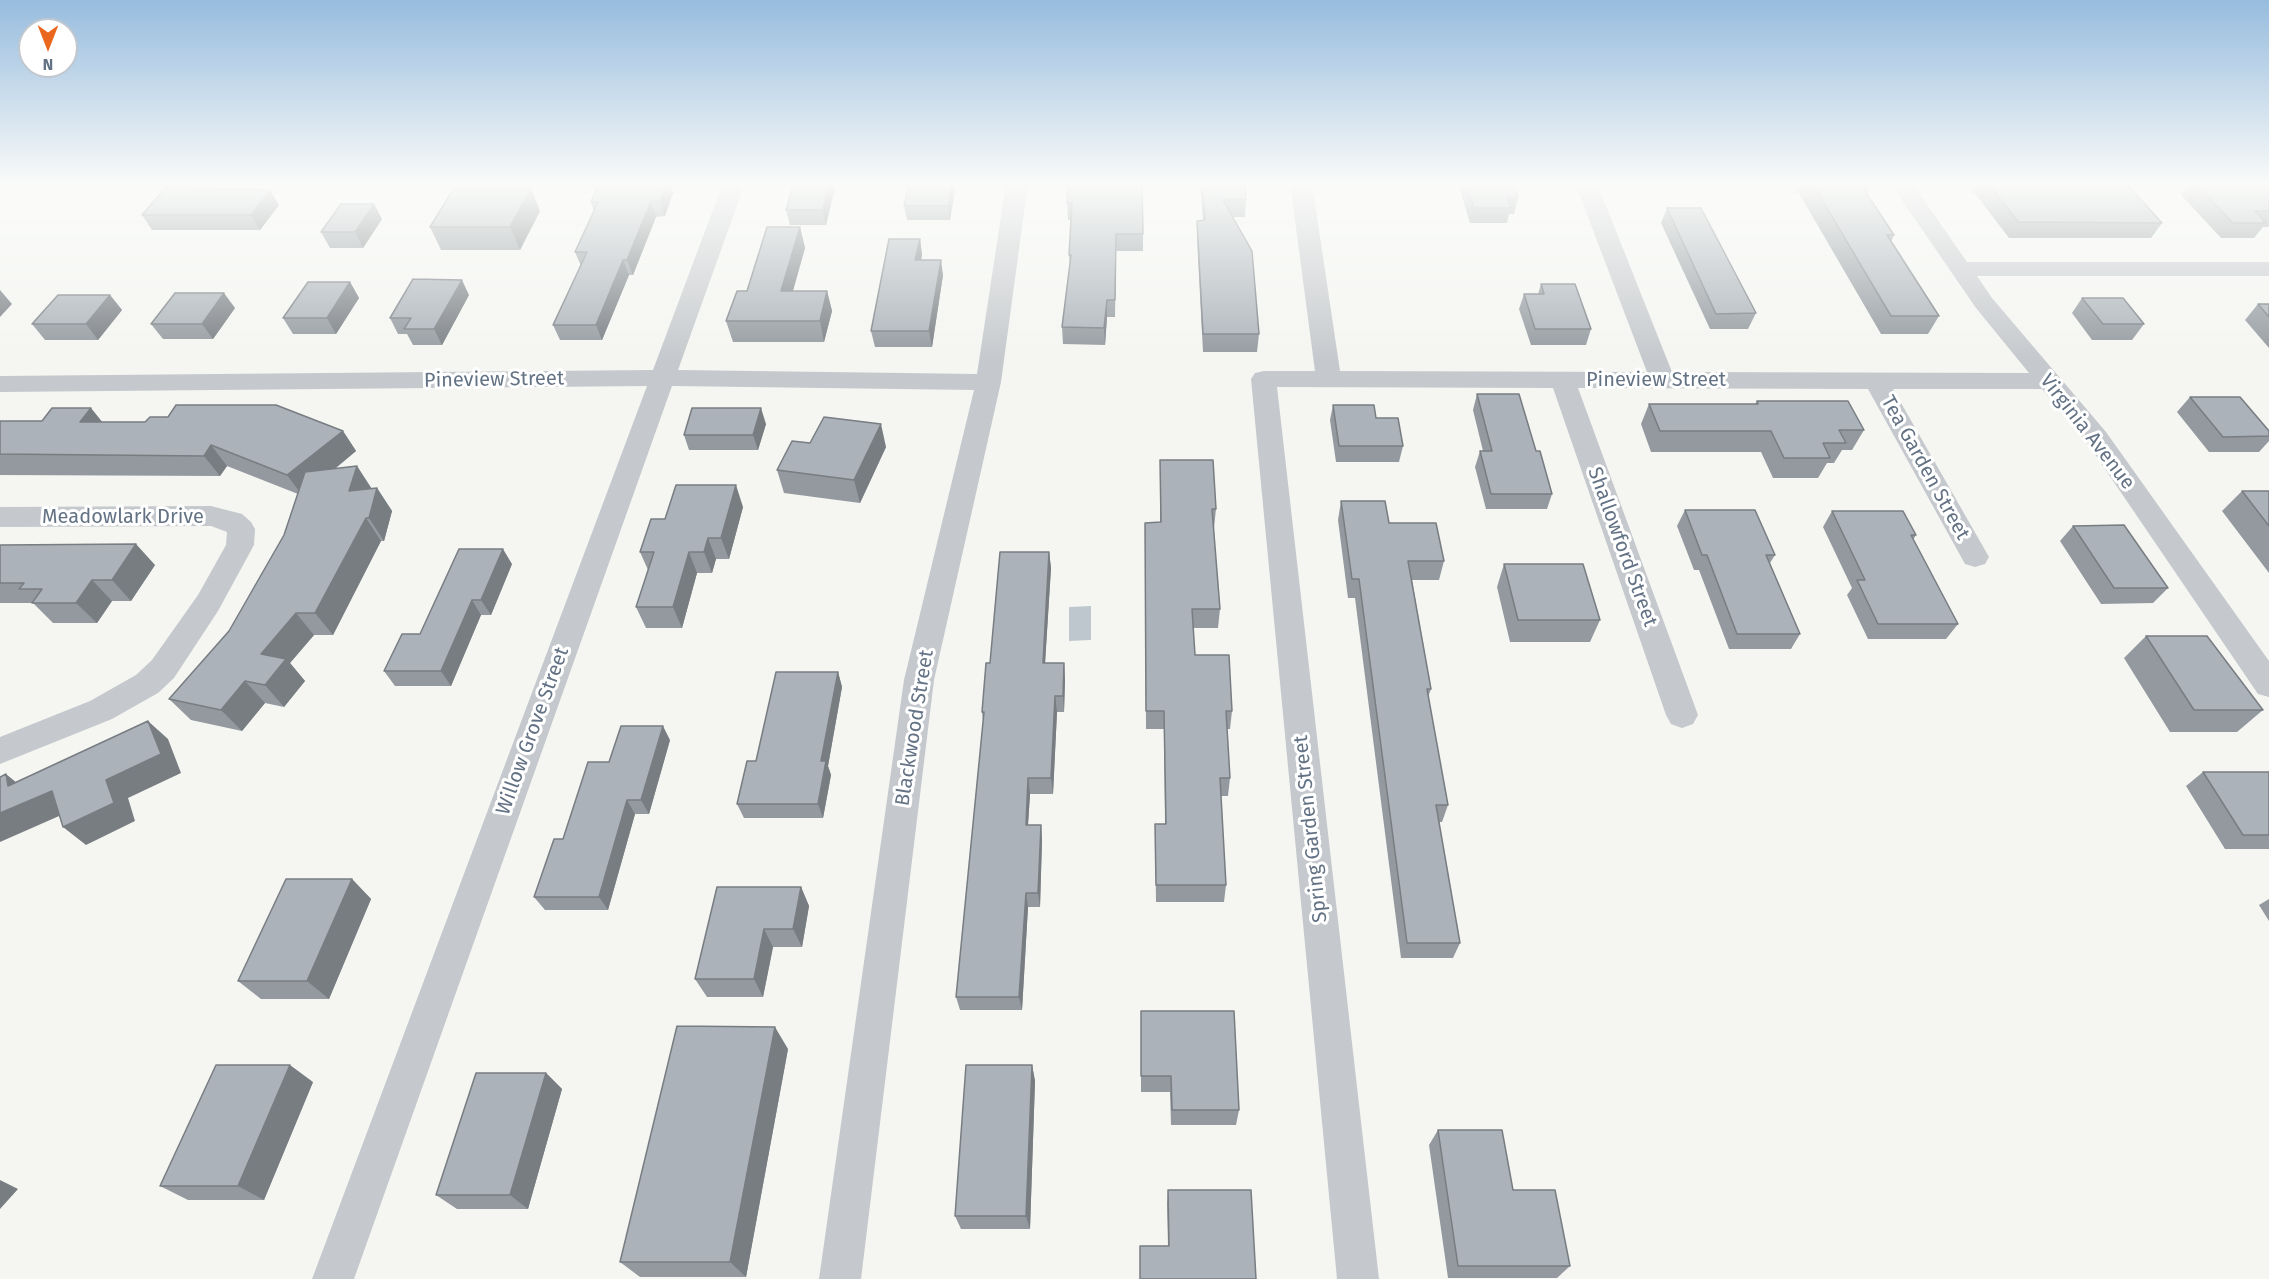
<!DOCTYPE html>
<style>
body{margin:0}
#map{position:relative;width:2269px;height:1279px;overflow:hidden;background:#f5f6f2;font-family:"Fira Sans",sans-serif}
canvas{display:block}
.north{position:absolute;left:18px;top:18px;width:60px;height:60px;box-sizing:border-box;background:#fff;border:2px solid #c1c7ce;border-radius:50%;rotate:180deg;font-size:16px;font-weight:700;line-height:24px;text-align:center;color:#637284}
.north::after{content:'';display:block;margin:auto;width:21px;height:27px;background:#ea671e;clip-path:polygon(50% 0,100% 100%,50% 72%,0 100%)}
</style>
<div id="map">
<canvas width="2269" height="1279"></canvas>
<div class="north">N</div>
</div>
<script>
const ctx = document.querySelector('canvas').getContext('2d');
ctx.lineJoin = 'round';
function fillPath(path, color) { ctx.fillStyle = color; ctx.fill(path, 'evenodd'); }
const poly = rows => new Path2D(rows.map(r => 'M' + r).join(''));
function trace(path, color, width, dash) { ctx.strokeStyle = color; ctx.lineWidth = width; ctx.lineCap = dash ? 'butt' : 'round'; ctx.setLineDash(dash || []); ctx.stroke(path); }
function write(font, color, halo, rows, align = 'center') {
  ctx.font = font + ' "Fira Sans",sans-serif'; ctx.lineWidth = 6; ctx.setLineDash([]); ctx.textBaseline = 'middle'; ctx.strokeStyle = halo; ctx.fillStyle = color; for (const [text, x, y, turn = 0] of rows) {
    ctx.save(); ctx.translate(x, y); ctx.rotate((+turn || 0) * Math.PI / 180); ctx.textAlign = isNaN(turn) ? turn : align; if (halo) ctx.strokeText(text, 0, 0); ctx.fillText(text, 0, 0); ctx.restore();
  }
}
const water = poly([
 [1091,606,1091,640,1069,641,1069,607]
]);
const minor = poly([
 [723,183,745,183,678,370,977,374,1006,183,1028,183,1001,382,934,680,861,1279,819,1279,904,680,974,390,672,386,354,1279,312,1279,647,386,0,392,0,376,653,370,723,183],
 [1290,183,1312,183,1340,371,1647,372,1575,183,1597,183,1672,372,2029,373,1976,308,1890,183,1912,183,1967,262,2269,262,2269,276,1977,276,1992,298,2106,432,2269,661,2269,697,2258,694,2088,444,2042,389,1893,389,1989,557,1985,564,1975,567,1965,564,1868,389,1578,388,1698,715,1693,724,1682,728,1671,724,1666,715,1553,388,1277,387,1379,1279,1337,1279,1251,379,1255,373,1264,371,1315,371,1290,183],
 [211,506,242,514,251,522,255,529,254,545,218,611,174,678,158,693,112,719,0,764,0,737,90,701,136,675,152,660,198,595,226,545,227,532,211,526,0,527,0,507,211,506]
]);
const wall = poly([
 [599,183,670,183,673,193,665,216,656,217,633,275,629,275,602,340,560,340,553,325,581,266,575,252,594,211,591,202],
 [794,183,836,183,826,225,790,225,786,210],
 [907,183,956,183,950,220,907,220,904,206,908,189],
 [1068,183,1143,234,1143,251,1116,251,1115,317,1107,317,1105,345,1063,344,1062,327,1070,266,1069,255,1071,220,1068,220,1067,203],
 [1200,183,1245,183,1246,200,1245,217,1233,217,1259,334,1257,352,1203,352,1197,238,1197,221,1203,220],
 [1458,183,1513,183,1518,198,1514,214,1509,214,1507,223,1470,223],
 [1793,183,1870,183,1871,185,1867,194,1894,235,1891,242,1939,316,1928,334,1881,334],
 [1967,183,2126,183,2162,223,2151,238,2009,238],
 [2190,183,2269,183,2269,227,2263,227,2254,238,2221,238,2181,195],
 [279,205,260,230,152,230,142,215],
 [1667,208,1756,313,1748,329,1710,329,1661,223],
 [540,211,520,250,441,250,430,227],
 [382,219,363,248,330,248,321,232],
 [800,227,805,248,793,291,827,291,832,311,824,342,733,342,726,321,747,291],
 [920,239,922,255,921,260,943,275,932,347,875,347,871,331],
 [350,282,359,298,336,334,293,334,283,318],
 [1541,284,1591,329,1586,345,1531,345,1519,309,1524,294,1538,294],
 [110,295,122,310,98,340,45,340,32,324],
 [469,295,442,345,413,345,407,334,398,334,390,318],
 [2082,298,2144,324,2132,340,2092,340,2072,313],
 [2258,304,2269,304,2269,348,2245,320],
 [235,308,213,339,163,339,151,324],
 [1477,394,1536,451,1552,494,1547,509,1486,509,1475,467,1480,451,1483,451,1473,410],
 [2190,397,2269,431,2269,441,2259,452,2209,452,2177,412],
 [1757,401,1864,430,1852,450,1842,450,1834,463,1827,463,1818,478,1773,478,1761,452,1651,452,1641,424,1649,404,1755,404],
 [1333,405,1376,418,1403,446,1399,462,1336,462,1330,420],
 [0,421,102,422,343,431,356,451,335,469,357,466,371,489,377,488,392,511,384,541,381,541,333,635,314,635,290,663,305,681,284,707,265,703,242,731,191,720,169,699,229,631,284,535,298,494,227,466,220,476,0,475],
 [766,424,758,450,689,450,684,435],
 [810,443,886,447,860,503,784,493,777,470],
 [1160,460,1216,509,1214,528,1213,528,1220,609,1218,628,1193,628,1195,655,1232,711,1230,729,1227,729,1230,778,1228,796,1221,796,1226,885,1224,902,1156,902,1155,824,1165,824,1164,729,1146,729,1145,523,1160,522],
 [2242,491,2269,491,2269,573,2222,511],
 [1341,501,1389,523,1444,561,1439,580,1412,580,1431,689,1428,697,1448,805,1442,822,1439,822,1460,943,1453,958,1401,958,1355,598,1348,598,1338,520],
 [743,507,729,559,716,559,712,573,697,573,682,628,646,628,636,607,648,570,640,552,665,519],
 [1685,510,1775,555,1770,563,1800,634,1791,649,1729,649,1699,570,1694,570,1677,526],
 [1832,511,1916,535,1913,540,1958,624,1946,639,1868,639,1847,595,1852,588,1823,527],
 [2073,526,2168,588,2153,603,2101,604,2060,541],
 [0,545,155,565,131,601,112,601,97,623,53,623,33,603,0,603],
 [1049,552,1051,568,1045,663,1064,663,1065,680,1064,712,1057,712,1053,794,1030,794,1028,825,1041,825,1042,840,1040,907,1028,907,1022,1010,960,1010,956,997,983,721,982,712,990,663],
 [512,564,491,615,481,615,451,686,395,686,384,671],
 [1504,564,1600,620,1590,642,1510,642,1497,587],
 [2146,636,2263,710,2237,732,2170,732,2124,658],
 [838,672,842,687,828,766,831,775,823,818,744,818,737,804,756,761],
 [670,740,649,814,635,814,608,910,545,910,534,897,563,839,609,762],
 [2203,772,2269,772,2269,849,2225,849,2186,786],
 [352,879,371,899,329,999,261,999,238,981],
 [801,887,809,906,802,947,773,947,763,997,707,997,695,979],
 [2269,899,2269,921,2259,905],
 [1141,1011,1239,1110,1236,1125,1171,1125,1170,1092,1141,1092],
 [788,1049,746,1277,640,1277,620,1262],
 [1032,1065,1035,1081,1030,1229,961,1229,955,1216],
 [546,1073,562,1089,528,1209,457,1209,436,1195],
 [313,1082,264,1200,188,1200,160,1186],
 [1438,1130,1513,1190,1570,1266,1557,1278,1448,1278,1429,1145],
 [1168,1190,1256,1279,1168,1246,1167,1204]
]);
const shadedWall = poly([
 [666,183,670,183,673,193,665,216,660,201],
 [829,183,836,183,826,225,823,210],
 [952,183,956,183,950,220,948,206],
 [531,188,540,211,520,250,510,227],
 [270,190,279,205,260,230,251,215],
 [651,201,656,217,633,275,627,260],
 [374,204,382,219,363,248,355,232],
 [800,227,805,248,787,311,781,291],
 [920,239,922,255,918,275,915,260],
 [623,260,629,275,602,340,596,325],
 [941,260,943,275,932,347,929,331],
 [462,280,469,295,442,345,434,329],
 [350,282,359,298,336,334,327,318],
 [0,290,12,304,0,317],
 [827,291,832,311,824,342,820,321],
 [224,293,235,308,213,339,202,324],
 [110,295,122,310,98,340,86,324],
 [1107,300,1107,317,1105,345,1104,328],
 [91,408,108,429,80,422],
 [761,408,766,424,758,450,753,435],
 [881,424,886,447,860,503,854,480],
 [343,431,356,451,302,495,287,475],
 [211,445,227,466,220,476,204,456],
 [357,466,372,489,349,491],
 [736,485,743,507,729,559,721,538],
 [377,488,392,511,384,541,369,518],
 [366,518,381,541,333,635,315,613],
 [708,538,716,559,712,573,704,552],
 [136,544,155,565,131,601,112,580],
 [503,549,512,564,491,615,481,600],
 [689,552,697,573,682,628,673,607],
 [1049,552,1051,568,1044,680,1043,663],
 [92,580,112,601,97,623,76,603],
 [472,600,481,615,451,686,441,671],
 [296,613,314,635,290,663,305,681,284,707,265,685,261,654],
 [1064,663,1065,680,1064,712,1063,696],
 [838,672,842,687,828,766,831,775,823,818,818,804,821,761],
 [245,681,265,703,242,731,221,710],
 [1055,696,1057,712,1053,794,1051,778],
 [148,721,168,739,181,773,128,798,135,821,86,845,63,827,106,780],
 [663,726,670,740,649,814,641,800],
 [6,774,29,793,52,791,75,809,0,842,0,813,8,786],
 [1028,778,1030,794,1027,840,1026,825],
 [627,800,635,814,608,910,599,897],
 [1041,825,1042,840,1040,907,1038,893],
 [352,879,371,899,329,999,307,981],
 [801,887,809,906,802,947,793,929],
 [1026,893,1028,907,1022,1010,1019,997],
 [764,929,773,947,763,997,754,979],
 [775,1027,788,1049,746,1277,730,1262],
 [290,1065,313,1082,264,1200,238,1186],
 [1032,1065,1035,1081,1030,1229,1026,1216],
 [546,1073,562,1089,528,1209,510,1195],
 [0,1180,18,1189,0,1209]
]);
const building = poly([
 [599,183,666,183,660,201,651,201,627,260,623,260,596,325,553,325,587,252,575,252,598,202,591,202,599,183],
 [794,183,829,183,823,210,786,210,794,183],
 [909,183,952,183,948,206,904,206,909,183],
 [1068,183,1142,183,1143,234,1116,234,1115,300,1107,300,1104,328,1062,327,1071,255,1069,255,1072,203,1067,203,1068,183],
 [1202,183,1245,183,1246,200,1223,200,1252,251,1259,334,1203,334,1197,221,1205,220,1202,183],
 [1466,183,1513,183,1518,198,1507,198,1511,208,1474,208,1466,183],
 [1812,183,1870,183,1871,185,1861,185,1894,235,1887,235,1939,316,1891,316,1812,183],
 [1988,183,2126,183,2162,223,2018,222,1988,183],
 [2195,183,2269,183,2269,211,2255,211,2266,223,2233,223,2195,183],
 [166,187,270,190,251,215,142,215,166,187],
 [454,188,531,188,510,227,430,227,454,188],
 [341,204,374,204,355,232,321,232,341,204],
 [1667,208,1701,208,1756,313,1716,314,1667,208],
 [767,227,800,227,781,291,827,291,820,321,726,321,737,291,747,291,767,227],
 [889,239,920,239,915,260,941,260,929,331,871,331,889,239],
 [413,279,462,280,434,329,404,329,411,318,390,318,413,279],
 [308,282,350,282,327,318,283,318,308,282],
 [1541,284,1575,284,1591,329,1535,329,1524,294,1544,294,1541,284],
 [175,293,224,293,202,324,151,324,175,293],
 [58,295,110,295,86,324,32,324,58,295],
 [2082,298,2123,298,2144,324,2103,324,2082,298],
 [2258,304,2269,304,2269,317,2258,304],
 [1477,394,1519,394,1536,451,1540,451,1552,494,1491,494,1480,451,1492,451,1477,394],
 [2190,397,2240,397,2269,431,2269,436,2223,437,2190,397],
 [1757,401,1848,401,1864,430,1839,430,1846,443,1823,443,1830,458,1784,458,1771,431,1660,431,1649,404,1758,404,1757,401],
 [176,405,276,405,343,431,287,475,211,445,204,456,0,454,0,421,42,421,52,408,91,408,80,422,145,422,150,417,168,417,176,405],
 [1333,405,1374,405,1376,418,1398,418,1403,446,1339,446,1333,405],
 [692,408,761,408,753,435,684,435,692,408],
 [824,417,881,424,854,480,777,470,792,441,810,443,824,417],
 [1160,460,1213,460,1216,509,1212,509,1220,609,1192,609,1195,655,1229,655,1232,711,1226,711,1230,778,1220,778,1226,885,1156,885,1155,824,1166,824,1164,711,1146,711,1145,523,1161,522,1160,460],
 [357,466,349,491,377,488,369,518,366,518,315,613,296,613,261,654,286,659,265,685,245,681,221,710,169,699,229,631,284,535,305,472,357,466],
 [676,485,736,485,721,538,708,538,704,552,689,552,673,607,636,607,654,552,640,552,651,519,665,519,676,485],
 [2242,491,2269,491,2269,526,2242,491],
 [1341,501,1385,501,1389,523,1436,523,1444,561,1408,561,1431,689,1427,689,1448,805,1436,805,1460,943,1407,943,1359,579,1352,579,1341,501],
 [1685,510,1755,510,1775,555,1766,555,1800,634,1737,634,1707,555,1702,555,1685,510],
 [1832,511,1903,511,1916,535,1911,535,1958,624,1878,624,1857,580,1865,580,1832,511],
 [2124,525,2168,588,2114,588,2073,526,2124,525],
 [136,544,112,580,92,580,76,603,32,603,42,589,19,589,24,583,0,583,0,545,136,544],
 [459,549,503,549,481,600,472,600,441,671,384,671,402,634,420,634,459,549],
 [1000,552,1049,552,1043,663,1064,663,1063,696,1055,696,1051,778,1028,778,1026,825,1041,825,1038,893,1026,893,1019,997,956,997,984,712,982,712,986,663,990,663,1000,552],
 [1504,564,1583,564,1600,620,1518,620,1504,564],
 [2146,636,2207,636,2263,710,2194,710,2146,636],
 [776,672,838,672,821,761,826,761,818,804,737,804,747,761,756,761,776,672],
 [148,721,161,754,106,780,114,803,63,827,52,791,0,813,0,777,6,774,8,786,148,721],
 [621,726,663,726,641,800,627,800,599,897,534,897,554,839,563,839,588,762,609,762,621,726],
 [2203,772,2269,772,2269,835,2243,835,2203,772],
 [286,879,352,879,307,981,238,981,286,879],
 [717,887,801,887,793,929,764,929,754,979,695,979,717,887],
 [1141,1011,1234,1011,1239,1110,1172,1110,1171,1076,1141,1076,1141,1011],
 [677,1026,775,1027,730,1262,620,1262,677,1026],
 [216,1065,290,1065,238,1186,160,1186,216,1065],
 [966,1065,1032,1065,1026,1216,955,1216,966,1065],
 [476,1073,546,1073,510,1195,436,1195,476,1073],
 [1438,1130,1502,1130,1513,1190,1555,1190,1570,1266,1458,1266,1438,1130],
 [1168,1190,1251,1190,1256,1279,1140,1279,1140,1246,1169,1246,1168,1190]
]);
const streetNames = [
 ["Pineview Street",494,380,-1],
 ["Pineview Street",1656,380],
 ["Virginia Avenue",2087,432,52],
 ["Tea Garden Street",1925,468,61],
 ["Meadowlark Drive",123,517],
 ["Shallowford Street",1622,547,70],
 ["Blackwood Street",915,728,-81],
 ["Willow Grove Street",533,731,-70],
 ["Spring Garden Street",1311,829,-96]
];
fillPath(water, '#bec7ce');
fillPath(minor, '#c5c8cc');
fillPath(wall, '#93999f');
fillPath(shadedWall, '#787d82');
fillPath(building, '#abb2b9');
trace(building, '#787d82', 1.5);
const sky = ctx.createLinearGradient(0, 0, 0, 362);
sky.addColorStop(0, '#97bcde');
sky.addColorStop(0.51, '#fafbf9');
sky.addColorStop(1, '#fafbf900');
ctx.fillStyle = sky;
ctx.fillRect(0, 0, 2269, 362);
write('20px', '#637284', '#fff', streetNames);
</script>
